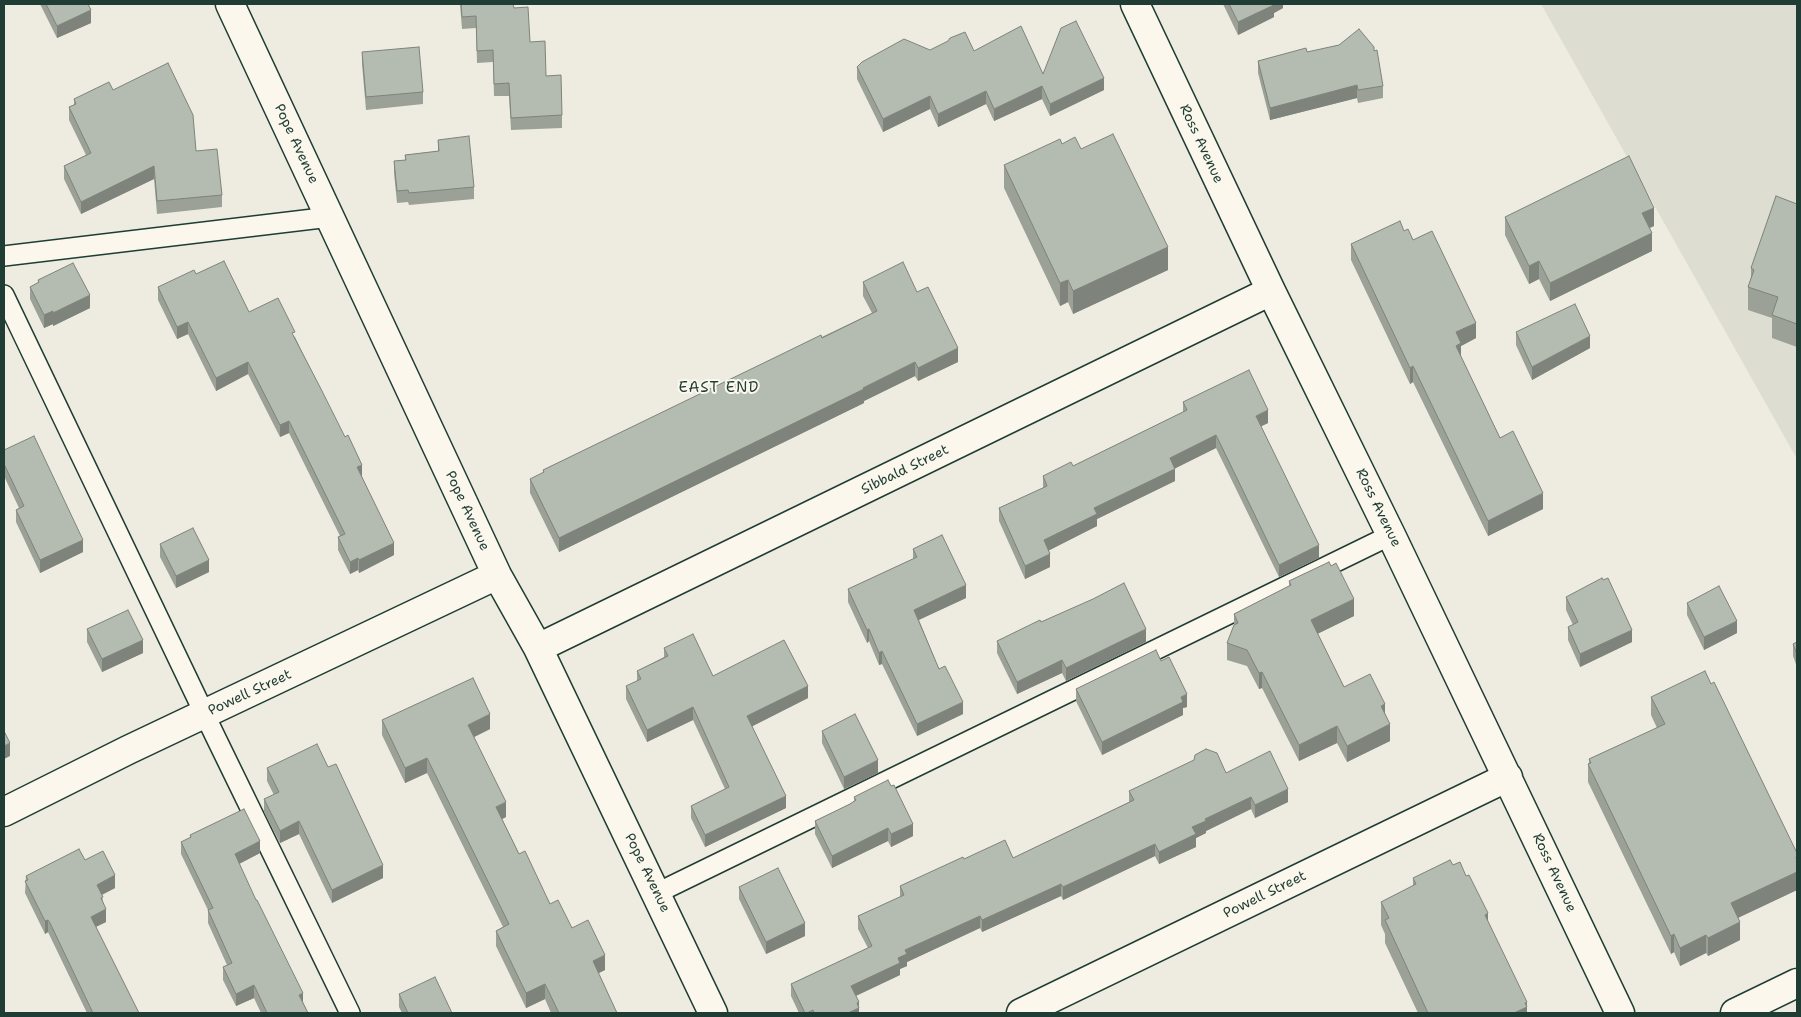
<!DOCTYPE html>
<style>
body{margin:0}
#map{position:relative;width:1801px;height:1017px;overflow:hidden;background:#eeece1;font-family:"Shantell Sans",sans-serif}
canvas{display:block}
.frame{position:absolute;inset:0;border:5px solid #1f3d34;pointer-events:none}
</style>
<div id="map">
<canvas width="1801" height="1017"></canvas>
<div class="frame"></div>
</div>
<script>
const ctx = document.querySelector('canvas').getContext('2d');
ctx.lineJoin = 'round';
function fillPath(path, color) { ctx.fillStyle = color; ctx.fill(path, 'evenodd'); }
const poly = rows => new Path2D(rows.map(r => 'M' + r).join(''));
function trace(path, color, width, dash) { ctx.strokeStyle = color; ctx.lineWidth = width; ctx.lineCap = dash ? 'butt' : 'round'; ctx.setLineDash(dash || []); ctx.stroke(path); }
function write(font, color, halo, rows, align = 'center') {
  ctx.font = font + ' "Shantell Sans",sans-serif'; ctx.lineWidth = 4; ctx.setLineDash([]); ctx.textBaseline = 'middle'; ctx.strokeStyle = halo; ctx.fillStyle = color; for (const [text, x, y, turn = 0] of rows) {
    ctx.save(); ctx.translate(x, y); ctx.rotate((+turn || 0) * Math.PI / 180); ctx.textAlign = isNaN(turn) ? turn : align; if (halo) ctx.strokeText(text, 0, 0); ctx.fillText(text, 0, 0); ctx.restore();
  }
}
const built = poly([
 [1541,4,1797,4,1797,459]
]);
const service = poly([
 [4,256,330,217],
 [4,295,216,738,350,1013],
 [657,893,1391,535]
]);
const minor = poly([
 [230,4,497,575,538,648,713,1013],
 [1135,4,1271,291,1391,535,1620,1013],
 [538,648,1271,291],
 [4,812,128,750,497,575],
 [1021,1013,1508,777],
 [1735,1013,1797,983]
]);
const wall = poly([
 [40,4,88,4,91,23,57,38],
 [460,4,513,4,514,8,546,76,562,115,562,128,511,130,509,96,494,96,493,62,477,63,476,28,462,29],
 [1223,4,1283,4,1283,8,1274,13,1274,17,1238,35],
 [930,50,974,51,1043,74,1104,90,1050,116,1042,99,994,121,986,104,938,127,930,109,883,132,857,79,857,67],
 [362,52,423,92,423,104,366,110,362,64],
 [1307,52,1383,86,1383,98,1358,103,1357,98,1270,120,1258,73,1258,61],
 [113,90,196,151,222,195,222,207,157,214,154,179,81,214,64,179,64,166,86,155,69,120,69,107,74,105,74,99],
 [438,140,474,187,474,199,409,205,408,202,397,203,394,173,394,161,405,160,405,155,438,151],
 [1062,144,1081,149,1168,270,1073,314,1068,302,1060,306,1004,188,1004,165],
 [1797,204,1797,347,1772,338,1772,318,1748,310,1748,287,1751,278,1751,268],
 [1505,217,1654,226,1650,228,1652,251,1550,301,1539,279,1529,284,1505,235],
 [1404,231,1413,240,1476,338,1461,346,1461,357,1500,438,1543,509,1488,536,1413,382,1410,384,1351,260,1351,244],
 [196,274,249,312,295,337,362,477,394,555,359,573,358,570,350,574,338,550,338,537,340,536,289,433,280,437,248,374,216,391,188,334,177,339,158,300,158,287],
 [38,280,90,308,53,326,53,324,44,328,30,299,30,287,38,283],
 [863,282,917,292,958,362,918,381,915,376,864,401,864,403,559,552,530,493,530,479,543,473,543,470,872,313,863,296],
 [1516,332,1590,348,1532,380,1516,345],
 [1183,402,1268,423,1261,426,1319,558,1279,577,1216,448,1175,468,1175,481,1097,519,1097,526,1049,550,1050,567,1025,579,999,521,999,508,1043,488,1043,476,1073,466,1183,412],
 [4,450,83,552,40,573,16,522,16,510,19,508,4,476],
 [160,544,209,572,176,588,160,557],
 [913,549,966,598,919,620,939,669,963,714,917,736,882,664,879,665,869,641,867,643,848,602,848,589,913,559],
 [1289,581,1354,616,1317,634,1344,687,1385,713,1390,741,1347,762,1337,743,1299,761,1262,688,1259,689,1247,666,1227,660,1227,643,1234,626,1234,614,1289,586],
 [1566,597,1632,642,1580,667,1568,640,1568,627,1573,625,1566,610],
 [1687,603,1737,633,1704,650,1687,615],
 [1041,622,1146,642,1066,681,1062,673,1017,694,997,653,997,641],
 [87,629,143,653,102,672,87,642],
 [1797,642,1797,667,1793,656,1793,644],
 [664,648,713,676,808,698,752,726,786,808,705,847,691,818,691,806,725,789,693,720,647,742,626,699,626,686,637,681,637,671,664,657],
 [1161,661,1187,707,1183,708,1183,715,1102,755,1076,701,1076,689],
 [1651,697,1797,853,1797,890,1738,918,1740,940,1708,956,1706,953,1680,966,1674,952,1671,954,1588,782,1588,764,1589,763,1589,759,1657,728,1651,715],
 [382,720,490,729,474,737,506,817,502,819,519,854,550,904,572,928,605,970,598,973,617,1013,551,1013,545,999,526,1008,496,946,496,931,503,927,427,773,405,783,382,735],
 [822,731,878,773,844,789,822,743],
 [267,768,383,878,332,903,299,834,280,843,264,812,264,799,274,795,267,781],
 [1226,773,1288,802,1255,818,1251,809,1206,831,1206,833,1196,838,1196,847,1159,864,1155,856,1063,900,1061,896,982,932,980,928,907,962,907,966,900,969,900,975,856,996,859,1013,799,1013,791,996,791,984,868,948,858,929,858,916,900,897,900,886,964,859,1013,858,1129,802,1129,791],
 [854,797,913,836,891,847,888,841,832,868,815,834,815,821,850,804,854,801],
 [190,835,260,853,239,864,308,1013,261,1013,254,998,236,1006,223,980,223,967,227,965,208,923,208,910,181,854,181,842,190,838],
 [85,860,115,888,102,895,106,922,96,927,139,1013,87,1013,48,932,45,934,25,893,26,876],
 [1413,878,1488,922,1527,1006,1527,1013,1418,1013,1385,943,1385,934,1381,925,1381,902,1413,886],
 [739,887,805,936,766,954,739,899],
 [399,994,452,1013,402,1013,399,1007]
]);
const shadedWall = poly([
 [1272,4,1283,4,1283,8,1274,13,1274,17,1238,35,1238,22],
 [91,10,91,23,57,38,57,26],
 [1104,78,1104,90,1050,116,1050,104],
 [1357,85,1357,98,1270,120,1270,108],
 [1042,86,1042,99,994,121,994,109],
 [986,91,986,104,938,127,938,114],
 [930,96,930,109,883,132,883,119],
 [154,166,154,179,81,214,81,202],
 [1654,208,1654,226,1642,231,1642,213],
 [1652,233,1652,251,1550,301,1550,283],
 [1168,247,1168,270,1073,314,1073,291],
 [1539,261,1539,279,1529,284,1529,266],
 [1068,280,1068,302,1060,306,1060,283],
 [90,295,90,308,53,326,53,313],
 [53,311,53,324,44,328,44,315],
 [188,322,188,334,177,339,177,327],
 [1476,323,1476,338,1461,346,1461,359,1456,362,1456,332],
 [1590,336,1590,348,1532,380,1532,367],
 [958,348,958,362,918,381,918,368],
 [248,362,248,374,216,391,216,378],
 [915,362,915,376,864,401,864,403,559,552,559,538],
 [1413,366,1413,382,1410,384,1410,368],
 [1268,410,1268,423,1256,429,1256,416],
 [289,421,289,433,280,437,280,425],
 [1216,435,1216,448,1170,471,1170,458],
 [362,465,362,477,357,467],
 [1175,469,1175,481,1097,519,1097,526,1044,553,1044,540,1094,508],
 [1543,493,1543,509,1488,536,1488,521],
 [83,540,83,552,40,573,40,560],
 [394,543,394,555,359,573,359,560],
 [1319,545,1319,558,1279,577,1279,565],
 [1050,554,1050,567,1025,579,1025,566],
 [358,558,358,570,350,574,350,562],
 [209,560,209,572,176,588,176,576],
 [966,585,966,598,914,622,914,610],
 [1354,599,1354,616,1311,637,1311,620],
 [1737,621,1737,633,1704,650,1704,637],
 [869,629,869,641,867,643,867,630],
 [1146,629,1146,642,1066,681,1066,668],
 [1632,630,1632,642,1580,667,1580,654],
 [143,640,143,653,102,672,102,659],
 [882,651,882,664,879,665,879,653],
 [1062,660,1062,673,1017,694,1017,682],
 [1262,672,1262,688,1259,689,1259,673],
 [808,686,808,698,747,729,747,716],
 [1187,694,1187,707,1183,708,1183,715,1102,755,1102,742,1181,697],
 [963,702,963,714,917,736,917,724],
 [1385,704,1385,720,1381,706],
 [693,707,693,720,647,742,647,730],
 [490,714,490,729,468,740,468,725],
 [1390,724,1390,741,1347,762,1347,746],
 [1337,726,1337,743,1299,761,1299,745],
 [10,743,10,756,4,759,4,746],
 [427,758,427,773,405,783,405,768],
 [878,760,878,773,844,789,844,777],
 [1288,789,1288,802,1255,818,1255,805],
 [786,796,786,808,705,847,705,835],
 [1251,797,1251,809,1206,831,1206,833,1196,838,1196,847,1159,864,1159,852,1192,827,1205,819],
 [506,802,506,817,496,822,496,807],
 [299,821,299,834,280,843,280,831],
 [913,824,913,836,891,847,891,834],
 [888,828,888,841,832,868,832,856],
 [260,841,260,853,235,866,235,854],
 [1155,844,1155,856,1063,900,1063,887],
 [1797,856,1797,890,1731,921,1731,903],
 [383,865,383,878,332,903,332,890],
 [115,875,115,888,97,897,97,885],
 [1061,884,1061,896,982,932,982,920],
 [106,909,106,922,91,929,91,917],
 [1488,913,1488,936,1485,915],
 [980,916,980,928,907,962,907,966,900,969,900,975,851,998,851,986,905,950],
 [48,920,48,932,45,934,45,921],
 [1740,922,1740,940,1708,956,1708,938],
 [805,923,805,936,766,954,766,942],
 [1674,934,1674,952,1671,954,1671,936],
 [1706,935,1706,953,1680,966,1680,948],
 [605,955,605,970,593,976,593,961],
 [545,984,545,999,526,1008,526,993],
 [254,985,254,998,236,1006,236,994],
 [303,993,303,1006,299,995],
 [859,1002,859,1013,848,1013,857,1003],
 [1527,1002,1527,1013,1514,1013,1525,1003]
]);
const building = poly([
 [46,4,88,4,91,10,57,26,46,4],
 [461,4,513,4,514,8,528,7,530,42,545,41,546,76,561,75,562,115,511,118,509,83,494,84,493,50,477,51,476,16,462,17,461,4],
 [1229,4,1273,4,1274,5,1238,22,1229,4],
 [1076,21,1104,78,1050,104,1042,86,994,109,986,91,938,114,930,96,883,119,857,67,862,62,904,39,930,50,948,41,950,38,965,32,974,51,1021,26,1043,74,1061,28,1076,21],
 [1359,29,1374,47,1374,51,1377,50,1383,86,1358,90,1357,85,1270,108,1258,61,1306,48,1307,52,1339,45,1359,29],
 [419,47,423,92,366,97,362,52,419,47],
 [168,63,193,115,196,151,217,149,222,195,157,201,154,166,81,202,64,166,91,153,69,107,76,104,74,99,109,82,113,90,168,63],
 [1113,134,1168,247,1073,291,1068,280,1060,283,1004,165,1060,139,1062,144,1075,137,1081,149,1113,134],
 [469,136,474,187,409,193,408,190,397,191,394,161,406,160,405,155,439,151,438,140,469,136],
 [1629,156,1654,208,1642,213,1652,233,1550,283,1539,261,1529,266,1505,217,1629,156],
 [1776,196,1797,204,1797,324,1772,315,1778,297,1748,287,1754,270,1751,268,1776,196],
 [1400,221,1404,231,1408,229,1413,240,1432,231,1476,323,1456,332,1461,343,1456,346,1500,438,1513,431,1543,493,1488,521,1413,366,1410,368,1351,244,1400,221],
 [224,261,249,312,278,298,295,332,292,333,321,389,345,437,348,435,362,465,357,467,394,543,359,560,358,558,350,562,338,537,345,534,289,421,280,425,248,362,216,378,188,322,177,327,158,287,194,270,196,274,224,261],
 [903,262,917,292,928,287,958,348,918,368,915,362,863,388,864,389,559,538,530,479,544,472,543,470,778,356,821,335,822,338,877,311,863,282,903,262],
 [73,263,90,295,53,313,53,311,44,315,30,287,39,282,38,280,73,263],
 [1575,304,1590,336,1532,367,1516,332,1575,304],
 [1249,370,1268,410,1256,416,1319,545,1279,565,1216,435,1170,458,1175,469,1094,508,1097,514,1044,540,1050,554,1025,566,999,508,1047,486,1043,476,1071,462,1073,466,1187,410,1183,402,1249,370],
 [34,436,83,540,40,560,16,510,24,506,4,464,4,450,34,436],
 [193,528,209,560,176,576,160,544,193,528],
 [942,535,966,585,914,610,939,669,945,666,963,702,917,724,882,651,879,653,869,629,867,630,848,589,917,557,913,549,942,535],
 [1329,562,1331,566,1336,563,1354,599,1311,620,1344,687,1370,674,1385,704,1381,706,1390,724,1347,746,1337,726,1299,745,1262,672,1259,673,1247,650,1227,643,1234,625,1238,623,1234,614,1291,585,1289,581,1329,562],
 [1602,578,1603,580,1608,578,1632,630,1580,654,1568,627,1578,622,1566,597,1602,578],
 [1124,583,1146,629,1066,668,1062,660,1017,682,997,641,1040,620,1041,622,1093,599,1124,583],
 [1719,586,1737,621,1704,637,1687,603,1719,586],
 [128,610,143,640,102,659,87,629,128,610],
 [693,634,713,676,784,640,808,686,747,716,786,796,705,835,691,806,729,787,693,707,647,730,626,686,641,679,637,671,668,656,664,648,693,634],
 [1797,642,1797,654,1793,644,1797,642],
 [1156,650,1161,661,1169,657,1187,694,1181,697,1183,702,1102,742,1076,689,1156,650],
 [1705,671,1711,684,1714,682,1797,853,1797,856,1796,857,1797,861,1797,872,1731,903,1740,922,1708,938,1706,935,1680,948,1674,934,1671,936,1588,764,1591,763,1589,759,1665,724,1651,697,1705,671],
 [473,678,490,714,468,725,506,802,496,807,519,854,525,851,550,904,558,900,572,928,588,920,605,955,593,961,617,1013,559,1013,545,984,526,993,496,931,509,924,427,758,405,768,382,720,473,678],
 [855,714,878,760,844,777,822,731,855,714],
 [4,731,10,743,4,746,4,731],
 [317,744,328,767,336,764,383,865,332,890,299,821,280,831,264,799,279,792,267,768,317,744],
 [1206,749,1217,753,1226,773,1270,751,1288,789,1255,805,1251,797,1205,819,1206,821,1192,827,1196,834,1159,852,1155,844,1063,887,1061,884,982,920,980,916,905,950,907,954,898,958,900,963,851,986,859,1002,857,1003,859,1008,848,1013,814,1013,813,1010,807,1013,805,1013,791,984,872,946,858,916,904,895,900,886,963,857,964,859,1005,840,1013,858,1134,800,1129,791,1194,760,1195,755,1206,749],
 [888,780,891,786,894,785,913,824,891,834,888,828,832,856,815,821,850,804,856,800,854,797,888,780],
 [244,809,260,841,235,854,256,900,257,900,303,993,299,995,308,1013,267,1013,254,985,236,994,223,967,232,963,208,910,213,908,181,842,191,837,190,835,244,809],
 [79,849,85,860,103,851,115,875,97,885,103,897,101,898,106,909,91,917,139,1013,93,1013,50,923,48,920,45,921,25,881,28,880,26,876,79,849],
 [1450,860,1453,865,1460,862,1466,876,1469,875,1488,913,1485,915,1527,1002,1525,1003,1527,1007,1514,1013,1428,1013,1385,920,1389,918,1381,902,1416,884,1413,878,1450,860],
 [778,868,805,923,766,942,739,887,778,868],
 [435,977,452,1013,408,1013,399,994,435,977]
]);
const streetNames = [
 ["Pope Avenue",296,144,65],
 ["Ross Avenue",1201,144,65],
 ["Sibbald Street",905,470,-26],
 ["Ross Avenue",1378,508,64],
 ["Pope Avenue",467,511,65],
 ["Powell Street",250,693,-25],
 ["Pope Avenue",647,873,64],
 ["Ross Avenue",1554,873,65],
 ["Powell Street",1265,895,-26]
];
const neighbourhoodNames = [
 ["EAST END",719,388]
];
fillPath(built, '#ddddd2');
trace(service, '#1f3d34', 22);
trace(minor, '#1f3d34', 31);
trace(service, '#fbf7ec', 19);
trace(minor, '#fbf7ec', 28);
fillPath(wall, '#9ba197');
fillPath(shadedWall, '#7e837b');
fillPath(building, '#b4bbb0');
trace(building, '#7e837b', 1);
write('14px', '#1f3d34', '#fbf7ec', streetNames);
ctx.letterSpacing = '1px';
write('15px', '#1f3d34', '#fbf7ec', neighbourhoodNames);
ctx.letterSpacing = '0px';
</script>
